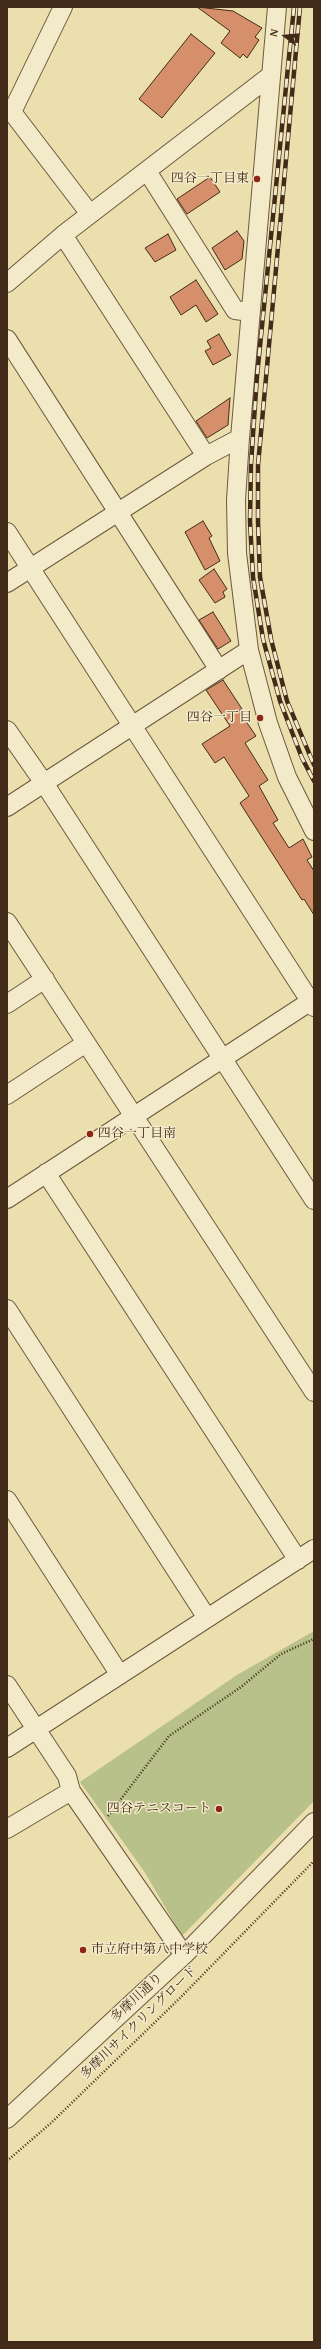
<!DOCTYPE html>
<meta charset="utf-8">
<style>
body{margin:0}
#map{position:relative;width:321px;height:2349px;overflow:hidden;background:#ecdfae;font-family:"Gentium Book Plus",serif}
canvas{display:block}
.frame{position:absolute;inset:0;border:8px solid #422b18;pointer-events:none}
.north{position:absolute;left:265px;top:16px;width:40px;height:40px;-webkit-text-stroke:3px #f3eaca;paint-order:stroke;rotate:286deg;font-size:11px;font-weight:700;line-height:16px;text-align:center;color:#422b18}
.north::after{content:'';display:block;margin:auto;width:14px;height:18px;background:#422b18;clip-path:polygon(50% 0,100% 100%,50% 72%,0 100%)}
</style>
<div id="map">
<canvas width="321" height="2349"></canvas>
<div class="frame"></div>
<div class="north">N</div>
</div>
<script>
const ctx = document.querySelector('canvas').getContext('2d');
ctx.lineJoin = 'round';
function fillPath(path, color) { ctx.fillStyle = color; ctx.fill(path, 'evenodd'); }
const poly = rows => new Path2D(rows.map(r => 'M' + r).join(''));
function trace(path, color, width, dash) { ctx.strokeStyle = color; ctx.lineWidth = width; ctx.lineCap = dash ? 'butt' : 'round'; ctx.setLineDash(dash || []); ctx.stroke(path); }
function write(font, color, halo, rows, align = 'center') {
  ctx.font = font + ' "Gentium Book Plus","Noto Serif JP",serif'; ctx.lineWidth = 3; ctx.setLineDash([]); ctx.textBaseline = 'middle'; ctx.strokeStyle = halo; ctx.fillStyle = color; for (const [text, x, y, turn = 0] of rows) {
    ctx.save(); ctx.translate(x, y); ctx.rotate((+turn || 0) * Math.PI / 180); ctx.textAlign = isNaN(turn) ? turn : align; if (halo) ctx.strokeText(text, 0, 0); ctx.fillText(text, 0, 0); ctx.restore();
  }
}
const green = poly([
 [314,1631,314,1801,182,1936,144,1871,80,1782,237,1675]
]);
const building = poly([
 [197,7,233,11,262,28,255,37,259,40,247,58,243,54,240,58,221,43,230,31,197,7],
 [191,34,215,53,162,118,139,99,191,34],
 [210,177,220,192,187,214,177,199,210,177],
 [237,231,244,241,242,259,225,270,212,248,237,231],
 [168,234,176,250,155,262,145,248,168,234],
 [196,280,218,314,206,322,196,305,181,315,170,297,196,280],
 [219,334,231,355,213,365,205,351,211,348,207,341,219,334],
 [230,398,228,425,207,438,196,421,230,398],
 [203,521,212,536,209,538,220,561,205,570,185,532,203,521],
 [214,569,227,589,223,592,225,597,215,603,199,580,214,569],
 [213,612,231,641,218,649,199,620,213,612],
 [223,680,242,709,239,711,256,736,245,743,268,780,259,786,278,820,273,823,289,848,303,839,312,857,307,860,314,871,314,915,304,899,302,900,240,803,249,796,224,757,215,763,202,744,230,726,206,690,223,680]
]);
const path = poly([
 [108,1816,169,1736,241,1687,281,1654,314,1639],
 [7,2161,51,2123,181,1997,314,1861]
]);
const minor = poly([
 [63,7,12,112,90,214],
 [277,7,240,438,236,500,237,553,249,650,268,723,287,777,314,831],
 [147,171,235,310,251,312],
 [63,235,206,456],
 [7,283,63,235,270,76],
 [7,339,219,670],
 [7,532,314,1007],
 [7,583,206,456,240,438],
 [7,730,44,783,314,1200],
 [7,807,249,650],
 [7,922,314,1392],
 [7,1004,45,979],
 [7,1095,86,1043],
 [46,1173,298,1560],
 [7,1199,314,999],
 [7,1309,207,1618],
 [7,1500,120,1675],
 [7,1685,67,1776,71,1791,184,1955],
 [7,1748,314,1549],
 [7,1829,71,1791],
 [7,2119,184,1955,314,1822]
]);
const rail = poly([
 [294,7,257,376,251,464,250,521,253,577,263,639,280,701,302,758,314,781],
 [300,7,258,465,258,522,260,577,271,639,287,701,314,765]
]);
const markers = [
 [257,179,4,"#8f2418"],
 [260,718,4,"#8f2418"],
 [90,1134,4,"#8f2418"],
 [219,1809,4,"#8f2418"],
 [83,1950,4,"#8f2418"]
];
const poiNames = [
 ["四谷一丁目東",249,179],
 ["四谷一丁目",252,718],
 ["四谷一丁目南",98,1134,"left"],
 ["四谷テニスコート",211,1809],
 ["市立府中第八中学校",91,1950,"left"]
];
const streetNames = [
 ["多摩川通り",137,1998,-43],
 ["多摩川サイクリングロード",139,2023,-44]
];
fillPath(green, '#b8c18a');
fillPath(building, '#d5906b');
trace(building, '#422b18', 1);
trace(minor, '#6c583e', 20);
trace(path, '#422b18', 2.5, [1, 2]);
trace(minor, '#f3eaca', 18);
trace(rail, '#422b18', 4.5);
trace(rail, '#f3eaca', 3, [9]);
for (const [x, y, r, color] of markers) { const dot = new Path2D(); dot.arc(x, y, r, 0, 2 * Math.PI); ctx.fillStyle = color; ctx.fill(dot); trace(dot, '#f3eaca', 1.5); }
write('13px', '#422b18', '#f3eaca', poiNames, 'right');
write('13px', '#422b18', '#f3eaca', streetNames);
</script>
